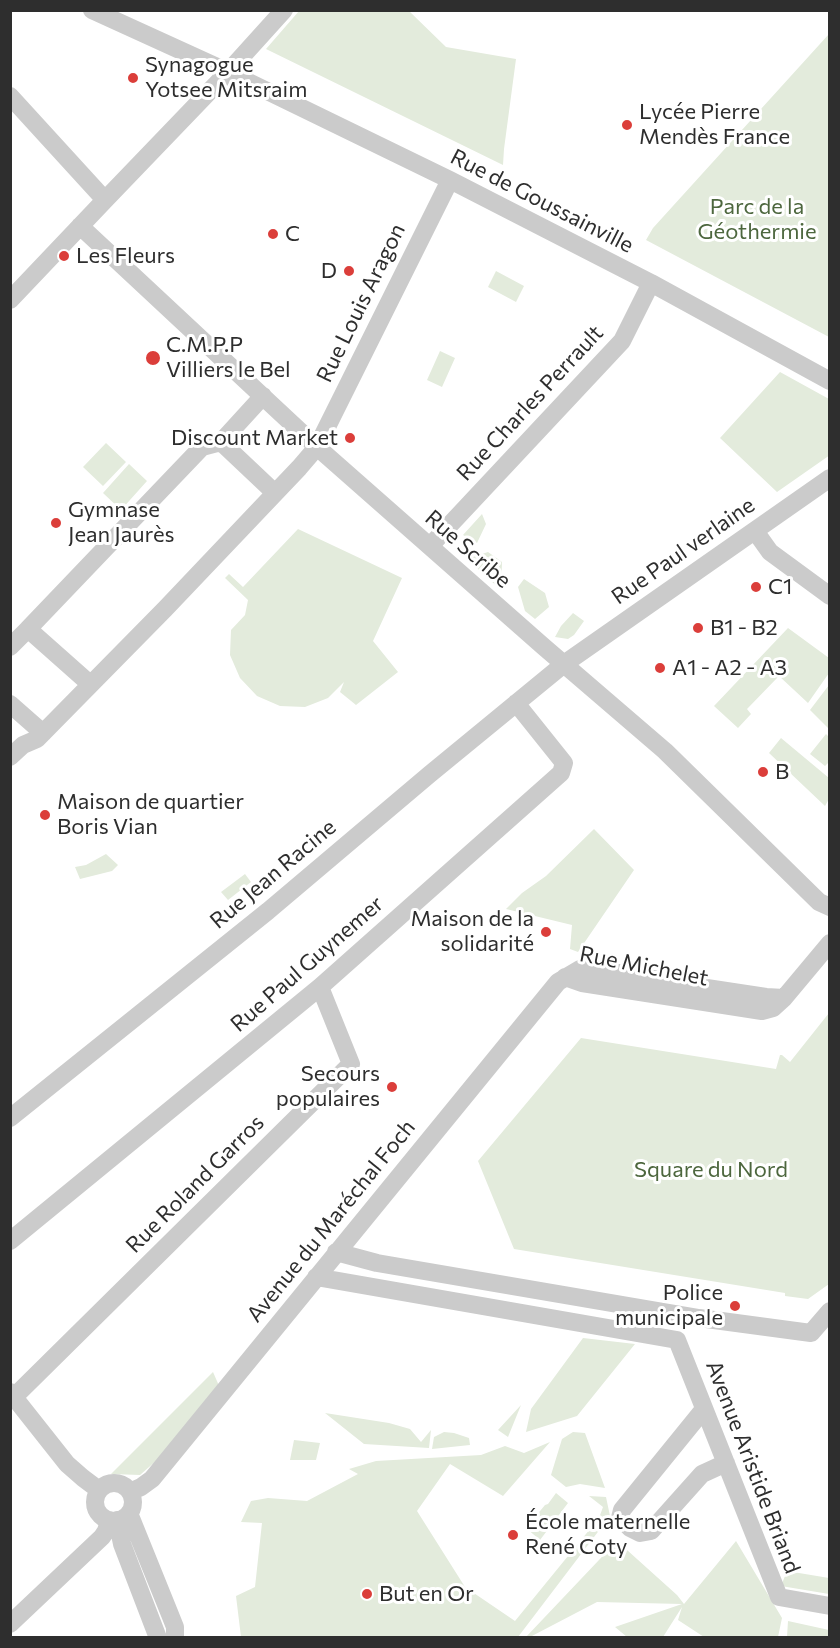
<!DOCTYPE html>
<meta charset="utf-8">
<style>
body{margin:0}
#map{position:relative;width:840px;height:1648px;overflow:hidden;background:#fff;font-family:Commissioner,sans-serif}
canvas{display:block}
.frame{position:absolute;inset:0;border:12px solid #2e2e2e;pointer-events:none}
</style>
<div id="map">
<canvas width="840" height="1648"></canvas>
<div class="frame"></div>
</div>
<script>
const ctx = document.querySelector('canvas').getContext('2d');
ctx.lineJoin = 'round';
function fillPath(path, color) { ctx.fillStyle = color; ctx.fill(path, 'evenodd'); }
const poly = rows => new Path2D(rows.map(r => 'M' + r).join(''));
function trace(path, color, width, dash) { ctx.strokeStyle = color; ctx.lineWidth = width; ctx.lineCap = dash ? 'butt' : 'round'; ctx.setLineDash(dash || []); ctx.stroke(path); }
function write(font, color, halo, rows, align = 'center') {
  ctx.font = font + ' Commissioner,sans-serif'; ctx.lineWidth = 6; ctx.setLineDash([]); ctx.textBaseline = 'middle'; ctx.strokeStyle = halo; ctx.fillStyle = color; for (const [text, x, y, turn = 0] of rows) {
    ctx.save(); ctx.translate(x, y); ctx.rotate((+turn || 0) * Math.PI / 180); ctx.textAlign = isNaN(turn) ? turn : align; if (halo) ctx.strokeText(text, 0, 0); ctx.fillText(text, 0, 0); ctx.restore();
  }
}
const green = poly([
 [408,10,446,47,516,59,504,149,503,165,266,49,299,11],
 [829,34,829,337,646,240,653,228],
 [496,271,524,286,516,302,488,287],
 [440,351,455,358,442,387,427,380],
 [780,372,829,399,830,455,777,492,720,438],
 [106,443,126,462,103,486,83,467],
 [129,464,147,481,121,510,103,493],
 [482,514,486,524,477,543,463,535],
 [298,529,402,578,373,641,398,672,356,705,340,692,344,682,328,698,305,707,280,706,257,696,240,678,230,655,231,630,245,615,248,600,225,578,229,574,243,587],
 [488,552,502,562,501,590,467,559],
 [524,579,545,593,549,607,535,619,525,611,518,587],
 [573,613,584,621,574,635,568,639,555,637,561,626],
 [788,628,829,658,829,673,808,703,779,676,747,709,751,714,738,728,714,706],
 [829,685,829,729,810,710],
 [826,734,829,737,830,761,825,766,810,754],
 [781,738,829,778,829,799,825,806,769,753],
 [594,829,634,870,578,952,570,949,572,925,506,909,522,893,546,876],
 [106,854,118,865,112,871,80,879,75,867,86,865],
 [245,874,251,882,228,900,221,892],
 [829,1013,829,1284,808,1299,785,1296,785,1293,514,1249,478,1161,581,1038,776,1069,780,1055,782,1055,790,1062],
 [583,1338,635,1344,577,1416,526,1432,531,1409],
 [213,1372,220,1388,174,1445,140,1475,111,1474],
 [521,1405,508,1437,498,1430],
 [325,1413,389,1423,410,1429,421,1442,431,1430,429,1448,364,1444],
 [444,1432,454,1433,469,1438,470,1445,432,1449,434,1437],
 [573,1432,585,1433,605,1488,580,1484,566,1487,551,1475,562,1439],
 [294,1440,320,1443,316,1460,290,1460],
 [550,1442,503,1496,450,1464,417,1511,465,1587,515,1621,599,1518,603,1507,589,1496,606,1497,610,1516,518,1637,241,1637,236,1596,255,1587,262,1523,241,1522,251,1501,268,1498,307,1501,358,1474,349,1469,376,1461,481,1455,505,1446,524,1453],
 [556,1493,568,1503,540,1540,526,1528,545,1505,548,1504],
 [617,1541,677,1595,684,1604,736,1541,782,1618,778,1637,704,1637,678,1620,682,1607,663,1637,627,1637,615,1627,682,1604,597,1602,530,1637,525,1638],
 [787,1571,829,1578,829,1594,781,1586],
 [788,1621,829,1630,829,1637,787,1637]
]);
const street = poly([
 [92,10,228,72,450,180,651,283,830,381],
 [10,96,105,200],
 [80,226,317,447,450,180],
 [10,300,105,200,228,72,284,10],
 [221,442,275,493],
 [755,531,770,552,830,596],
 [430,546,622,341,651,283],
 [28,629,202,447,221,442,263,396],
 [10,647,28,629,90,684],
 [10,704,43,733],
 [10,757,23,745,37,739,165,609,299,468,317,447,544,647,665,751,819,902,830,907],
 [565,977,582,983,762,1011,773,1008,784,998,830,943],
 [10,1118,268,911,430,774,564,664,830,478],
 [10,1241,320,987,561,773,564,763,516,703],
 [336,1252,377,1263,699,1318,811,1333,830,1311],
 [316,1277,677,1340],
 [677,1340,779,1597,830,1606],
 [10,1392,67,1464,83,1478,99,1490],
 [14,1397,351,1064,320,987],
 [704,1409,622,1510,620,1518,630,1528,640,1533,651,1531,702,1474,726,1463],
 '95 1502a19 19 0 1 1 38 0a19 19 0 1 1-38 0Z',
 [130,1492,141,1487,152,1479,558,982,580,969,591,968,700,987,766,997,784,998],
 [129,1513,169,1612,175,1627,175,1638],
 [117,1520,122,1544,158,1638],
 [10,1624,102,1537,106,1531,109,1520]
]);
const markers = [
 [133,78,6,"#db3e3a"],
 [627,125,6,"#db3e3a"],
 [273,234,6,"#db3e3a"],
 [64,256,6,"#db3e3a"],
 [349,271,6,"#db3e3a"],
 [153,358,8,"#db3e3a"],
 [350,438,6,"#db3e3a"],
 [56,523,6,"#db3e3a"],
 [756,587,6,"#db3e3a"],
 [698,628,6,"#db3e3a"],
 [660,668,6,"#db3e3a"],
 [763,772,6,"#db3e3a"],
 [45,815,6,"#db3e3a"],
 [546,932,6,"#db3e3a"],
 [392,1087,6,"#db3e3a"],
 [735,1306,6,"#db3e3a"],
 [513,1535,6,"#db3e3a"],
 [367,1594,6,"#db3e3a"]
];
const poiNames = [
 ["Synagogue",145,65],
 ["Yotsee Mitsraim",145,90],
 ["Lycée Pierre",639,112],
 ["Mendès France",639,137],
 ["C",285,234],
 ["Les Fleurs",76,256],
 ["D",337,271,"right"],
 ["C.M.P.P",166,345],
 ["Villiers le Bel",166,370],
 ["Discount Market",338,438,"right"],
 ["Gymnase",68,510],
 ["Jean Jaurès",68,535],
 ["C1",768,587],
 ["B1 - B2",710,628],
 ["A1 - A2 - A3",672,668],
 ["B",775,772],
 ["Maison de quartier",57,802],
 ["Boris Vian",57,827],
 ["Maison de la",534,919,"right"],
 ["solidarité",534,944,"right"],
 ["Secours",380,1074,"right"],
 ["populaires",380,1099,"right"],
 ["Police",723,1293,"right"],
 ["municipale",723,1318,"right"],
 ["École maternelle",525,1522],
 ["René Coty",525,1547],
 ["But en Or",379,1594]
];
const streetNames = [
 ["Rue de Goussainville",542,201,27],
 ["Rue Louis Aragon",361,303,-64],
 ["Rue Charles Perrault",530,403,-47],
 ["Rue Scribe",468,549,41],
 ["Rue Paul verlaine",683,551,-35],
 ["Rue Jean Racine",273,874,-40],
 ["Rue Paul Guynemer",307,964,-41],
 ["Rue Michelet",644,966,11],
 ["Rue Roland Garros",195,1184,-45],
 ["Avenue du Maréchal Foch",331,1221,-51],
 ["Avenue Aristide Briand",753,1467,69]
];
const parkNames = [
 ["Parc de la",757,207],
 ["Géothermie",757,232],
 ["Square du Nord",711,1170]
];
fillPath(green, '#e3ebdc');
trace(street, '#cbcbcb', 18);
for (const [x, y, r, color] of markers) { const dot = new Path2D(); dot.arc(x, y, r, 0, 2 * Math.PI); ctx.fillStyle = color; ctx.fill(dot); trace(dot, '#fff', 2); }
write('22px', '#2e2e2e', '#fff', poiNames, 'left');
write('22px', '#2e2e2e', '#fff', streetNames);
write('22px', '#4d673e', '#fff', parkNames);
</script>
